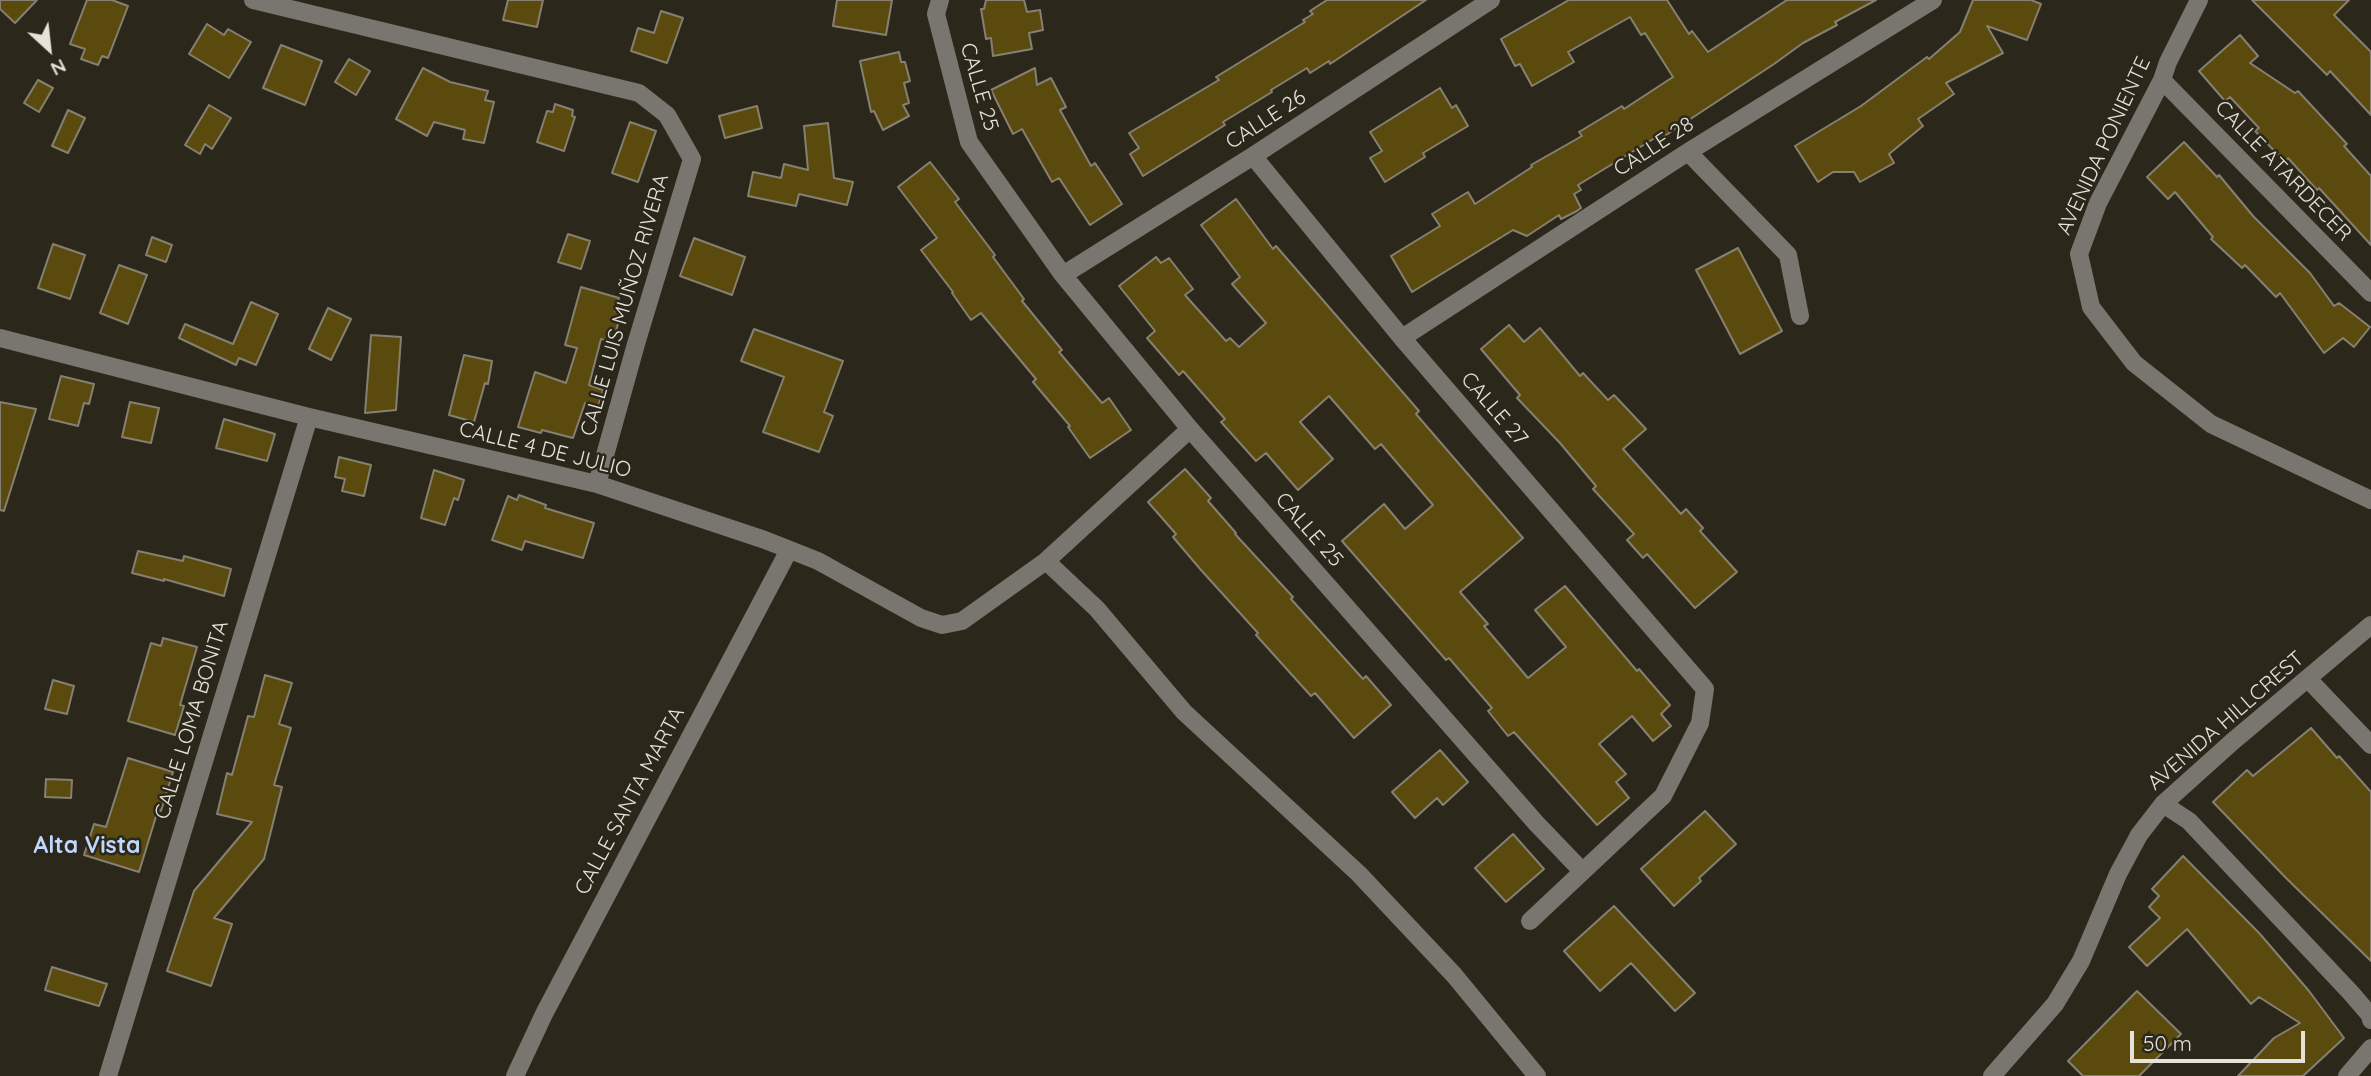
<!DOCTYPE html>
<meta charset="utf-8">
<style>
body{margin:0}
#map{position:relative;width:2371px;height:1076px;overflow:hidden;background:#2b271b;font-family:Quicksand,sans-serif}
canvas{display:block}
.north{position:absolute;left:14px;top:14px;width:70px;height:70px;-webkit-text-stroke:5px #2b271b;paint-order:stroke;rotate:153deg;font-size:19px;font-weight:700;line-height:28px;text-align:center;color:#e5e2da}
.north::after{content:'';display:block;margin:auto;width:24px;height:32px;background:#e5e2da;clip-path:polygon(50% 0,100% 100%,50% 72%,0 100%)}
.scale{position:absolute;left:2130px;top:1031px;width:175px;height:32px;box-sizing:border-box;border:4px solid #e5e2da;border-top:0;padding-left:9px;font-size:21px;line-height:24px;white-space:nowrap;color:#e5e2da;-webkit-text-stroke:5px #2b271b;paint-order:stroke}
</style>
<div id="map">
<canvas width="2371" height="1076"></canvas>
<div class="north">N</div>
<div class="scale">50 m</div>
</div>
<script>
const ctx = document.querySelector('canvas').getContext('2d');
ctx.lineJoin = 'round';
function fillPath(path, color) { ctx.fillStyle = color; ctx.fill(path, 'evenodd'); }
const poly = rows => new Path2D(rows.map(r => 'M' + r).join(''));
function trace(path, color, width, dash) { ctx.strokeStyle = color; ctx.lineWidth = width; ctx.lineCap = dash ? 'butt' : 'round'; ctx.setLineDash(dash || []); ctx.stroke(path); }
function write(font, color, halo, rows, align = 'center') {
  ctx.font = font + ' Quicksand,sans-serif'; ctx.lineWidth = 5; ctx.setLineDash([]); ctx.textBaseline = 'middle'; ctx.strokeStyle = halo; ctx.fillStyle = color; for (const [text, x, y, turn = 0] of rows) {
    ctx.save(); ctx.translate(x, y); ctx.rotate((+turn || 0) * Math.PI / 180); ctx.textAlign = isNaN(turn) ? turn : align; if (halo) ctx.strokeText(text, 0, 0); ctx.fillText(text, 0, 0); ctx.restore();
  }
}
const building = poly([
 [0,0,37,0,15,23,0,9,0,0],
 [87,0,112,0,128,6,108,58,102,56,98,65,81,59,85,49,70,44,87,0],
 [508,0,543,0,537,27,503,20,508,0],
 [837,0,892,0,886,35,833,26,837,0],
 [986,0,1024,0,1027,12,1040,10,1043,30,1029,33,1032,49,993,56,991,38,986,39,981,9,984,9,986,0],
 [1327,0,1426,0,1330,64,1329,61,1310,73,1307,68,1271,90,1272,92,1223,122,1225,125,1143,176,1130,154,1139,148,1129,133,1219,80,1216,77,1305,22,1303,20,1313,14,1310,11,1327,0],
 [1569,0,1667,0,1689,34,1692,31,1708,52,1787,0,1876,0,1835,22,1837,25,1803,43,1774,64,1657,141,1655,138,1578,185,1581,190,1574,194,1581,208,1577,211,1561,219,1559,215,1527,236,1513,230,1412,292,1391,256,1440,226,1432,214,1468,192,1475,204,1532,167,1531,165,1582,136,1579,132,1622,106,1624,109,1673,77,1645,33,1641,35,1630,17,1568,52,1574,62,1532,86,1520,64,1515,66,1501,39,1569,0],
 [1973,0,2031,0,2041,4,2027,40,1987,26,2003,53,1946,83,1954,94,1918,119,1923,126,1889,154,1894,163,1860,182,1854,172,1833,172,1818,182,1795,146,1861,106,1927,57,1929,59,1960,32,1973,0],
 [2252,0,2349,0,2334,15,2371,52,2371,115,2330,71,2327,75,2252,0],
 [661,11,683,18,667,63,631,51,638,28,654,33,661,11],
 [207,24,224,35,228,29,251,42,229,78,189,54,207,24],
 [2240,35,2258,56,2250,63,2295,93,2298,91,2347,144,2344,146,2371,176,2371,245,2319,188,2317,190,2288,158,2285,162,2255,131,2259,128,2230,97,2225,101,2199,71,2240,35],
 [281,45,322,61,305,105,263,88,281,45],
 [899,52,901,62,905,62,910,81,904,83,909,103,903,105,909,116,883,130,874,111,871,112,860,61,899,52],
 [349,59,370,71,356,95,335,82,349,59],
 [423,68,450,82,488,91,485,100,494,102,484,143,463,139,465,130,434,122,427,136,396,119,423,68],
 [1035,68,1037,85,1051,78,1066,107,1060,110,1091,166,1095,163,1122,204,1090,225,1059,178,1052,182,1022,129,1013,134,991,90,1035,68],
 [38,80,53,88,39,112,24,103,38,80],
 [1440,88,1452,108,1456,105,1468,126,1423,153,1425,157,1385,182,1370,158,1382,151,1370,132,1440,88],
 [555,104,573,110,572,116,575,117,564,151,537,142,547,111,553,112,555,104],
 [209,105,231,118,212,149,205,144,200,154,185,145,209,105],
 [757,106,762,128,725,138,719,116,757,106],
 [68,110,85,118,68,153,52,146,68,110],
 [630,122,656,131,638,182,612,173,630,122],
 [828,123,834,178,853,182,847,205,799,194,796,206,748,196,753,172,781,178,784,164,808,170,804,126,828,123],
 [2184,142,2217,177,2219,175,2253,216,2310,273,2334,306,2339,303,2370,327,2354,347,2343,338,2324,353,2280,293,2276,297,2245,265,2242,268,2211,239,2213,237,2175,192,2168,199,2147,177,2184,142],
 [930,162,959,199,955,202,961,210,995,255,993,257,1024,299,1022,301,1062,350,1059,352,1102,403,1109,398,1131,430,1090,458,1068,427,1070,426,1033,382,1036,379,981,313,971,320,952,293,953,292,921,250,937,238,898,187,930,162],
 [1236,199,1273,249,1276,246,1419,411,1416,414,1523,538,1460,592,1488,624,1484,626,1528,678,1566,647,1535,610,1565,586,1637,671,1639,669,1670,705,1661,714,1671,726,1653,741,1632,716,1599,744,1626,774,1616,782,1629,798,1597,825,1514,732,1508,736,1488,711,1492,708,1449,658,1446,660,1342,541,1384,504,1405,529,1433,505,1381,444,1375,449,1329,396,1300,422,1333,459,1298,490,1266,453,1256,461,1221,422,1225,419,1183,371,1179,375,1147,338,1155,331,1119,286,1156,257,1161,263,1169,258,1193,289,1185,295,1226,341,1230,338,1239,347,1266,323,1232,284,1240,277,1201,225,1236,199],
 [568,234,590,241,581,269,558,262,568,234],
 [152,237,172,245,166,262,146,255,152,237],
 [694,238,745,257,732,295,680,276,694,238],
 [53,244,85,255,70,299,38,288,53,244],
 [1738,248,1782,331,1740,354,1696,270,1738,248],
 [119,265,147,275,128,324,100,313,119,265],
 [581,287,619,298,615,311,621,313,613,342,601,339,589,385,603,390,598,407,585,403,573,438,542,430,541,433,518,427,535,372,566,383,577,348,565,345,581,287],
 [251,302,278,314,256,365,239,358,236,365,179,338,185,324,233,344,251,302],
 [328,308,351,319,331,360,309,349,328,308],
 [1509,325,1524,342,1540,328,1580,376,1583,373,1608,400,1614,395,1646,429,1623,449,1681,514,1686,509,1703,528,1700,531,1737,572,1695,608,1647,554,1643,558,1627,540,1634,534,1593,489,1596,486,1560,443,1517,398,1520,395,1481,349,1509,325],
 [754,329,843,361,824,412,833,416,819,452,763,432,784,377,741,361,754,329],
 [371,335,401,337,396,410,365,413,371,335],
 [464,355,492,361,488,384,485,383,474,422,449,415,464,355],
 [61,376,94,384,89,404,84,403,78,426,49,419,61,376],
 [0,402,36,409,4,511,0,510,0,402],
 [130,402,159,408,151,443,122,437,130,402],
 [224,419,275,434,267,461,216,448,224,419],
 [339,457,371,465,364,496,342,491,345,479,335,477,339,457],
 [1185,469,1211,498,1208,501,1236,533,1235,534,1293,597,1291,599,1363,679,1366,676,1391,705,1354,738,1315,693,1311,696,1256,635,1258,633,1201,570,1173,537,1176,534,1148,502,1185,469],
 [434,470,464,480,458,500,454,498,445,525,421,518,434,470],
 [519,495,546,505,545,508,594,523,583,558,525,541,522,550,492,540,508,496,517,500,519,495],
 [138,551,183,561,184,556,231,569,224,596,164,579,164,581,132,573,138,551],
 [163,638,197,647,180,705,184,706,175,735,128,721,151,643,161,646,163,638],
 [265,675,292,683,279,724,291,728,274,785,282,787,264,859,214,918,232,924,211,986,167,971,194,891,252,822,217,814,227,773,232,775,248,716,254,717,265,675],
 [53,680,74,686,67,714,45,709,53,680],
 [2311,728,2337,758,2339,756,2371,792,2371,961,2286,878,2213,802,2247,770,2253,776,2311,728],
 [1440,750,1468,782,1443,805,1437,798,1415,818,1392,792,1440,750],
 [128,758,173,772,161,811,158,810,139,872,84,855,94,824,106,827,128,758],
 [46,779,72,780,71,798,45,797,46,779],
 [1705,811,1736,844,1699,878,1701,881,1674,906,1641,869,1705,811],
 [1513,834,1544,869,1506,902,1475,868,1513,834],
 [2183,856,2260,934,2309,991,2344,1038,2303,1076,2238,1076,2274,1038,2300,1023,2259,997,2251,1004,2187,929,2147,966,2129,947,2160,918,2149,907,2159,896,2152,889,2183,856],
 [1614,906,1695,993,1675,1011,1631,963,1600,991,1564,951,1614,906],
 [52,967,107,984,99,1006,45,990,52,967],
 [2137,991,2181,1034,2139,1076,2083,1076,2068,1061,2137,991]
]);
const minor = poly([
 [253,0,639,93,667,115,692,159,636,344,597,484],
 [940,0,936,14,969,142,1063,275,1190,429,1536,823,1582,871],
 [2199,0,2168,62,2162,80,2098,203,2079,254,2091,307,2134,363,2211,424,2371,500],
 [2162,80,2371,293],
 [1688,152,1788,255,1800,316],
 [1253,156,1402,338,1705,689,1700,723,1663,796,1530,921],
 [1063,275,1253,156,1491,0],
 [0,338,309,417,597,484,765,540,818,561,921,618,942,625,962,621,1046,561,1190,429],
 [1402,338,1688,152,1933,0],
 [1046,561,1097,609,1184,712,1359,874,1454,975,1537,1076],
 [2308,679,2371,745],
 [2163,804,2189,821,2351,993,2370,1015,2371,1020],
 [108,1076,309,417],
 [515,1076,544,1014,789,550],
 [1992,1076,2055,1004,2081,961,2118,874,2139,835,2163,804,2232,742,2371,625],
 [2347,1076,2371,1048]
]);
const streetNames = [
 ["CALLE 25",979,87,74],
 ["CALLE 26",1266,120,-33],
 ["AVENIDA PONIENTE",2104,146,-65],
 ["CALLE 28",1654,147,-33],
 ["CALLE ATARDECER",2283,171,46],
 ["CALLE LUIS MUÑOZ RIVERA",625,305,-74],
 ["CALLE 27",1494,409,49],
 ["CALLE 4 DE JULIO",545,450,14],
 ["CALLE 25",1309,530,49],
 ["CALLE LOMA BONITA",192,720,-73],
 ["AVENIDA HILLCREST",2226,721,-41],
 ["CALLE SANTA MARTA",630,801,-62]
];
const neighbourhoodNames = [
 ["Alta Vista",87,846]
];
fillPath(building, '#5b4a0d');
trace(building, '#858072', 2);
trace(minor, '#797670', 18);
write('21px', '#e5e2da', '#2b271b', streetNames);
write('bold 23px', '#bfd8fe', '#2b271b', neighbourhoodNames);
</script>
